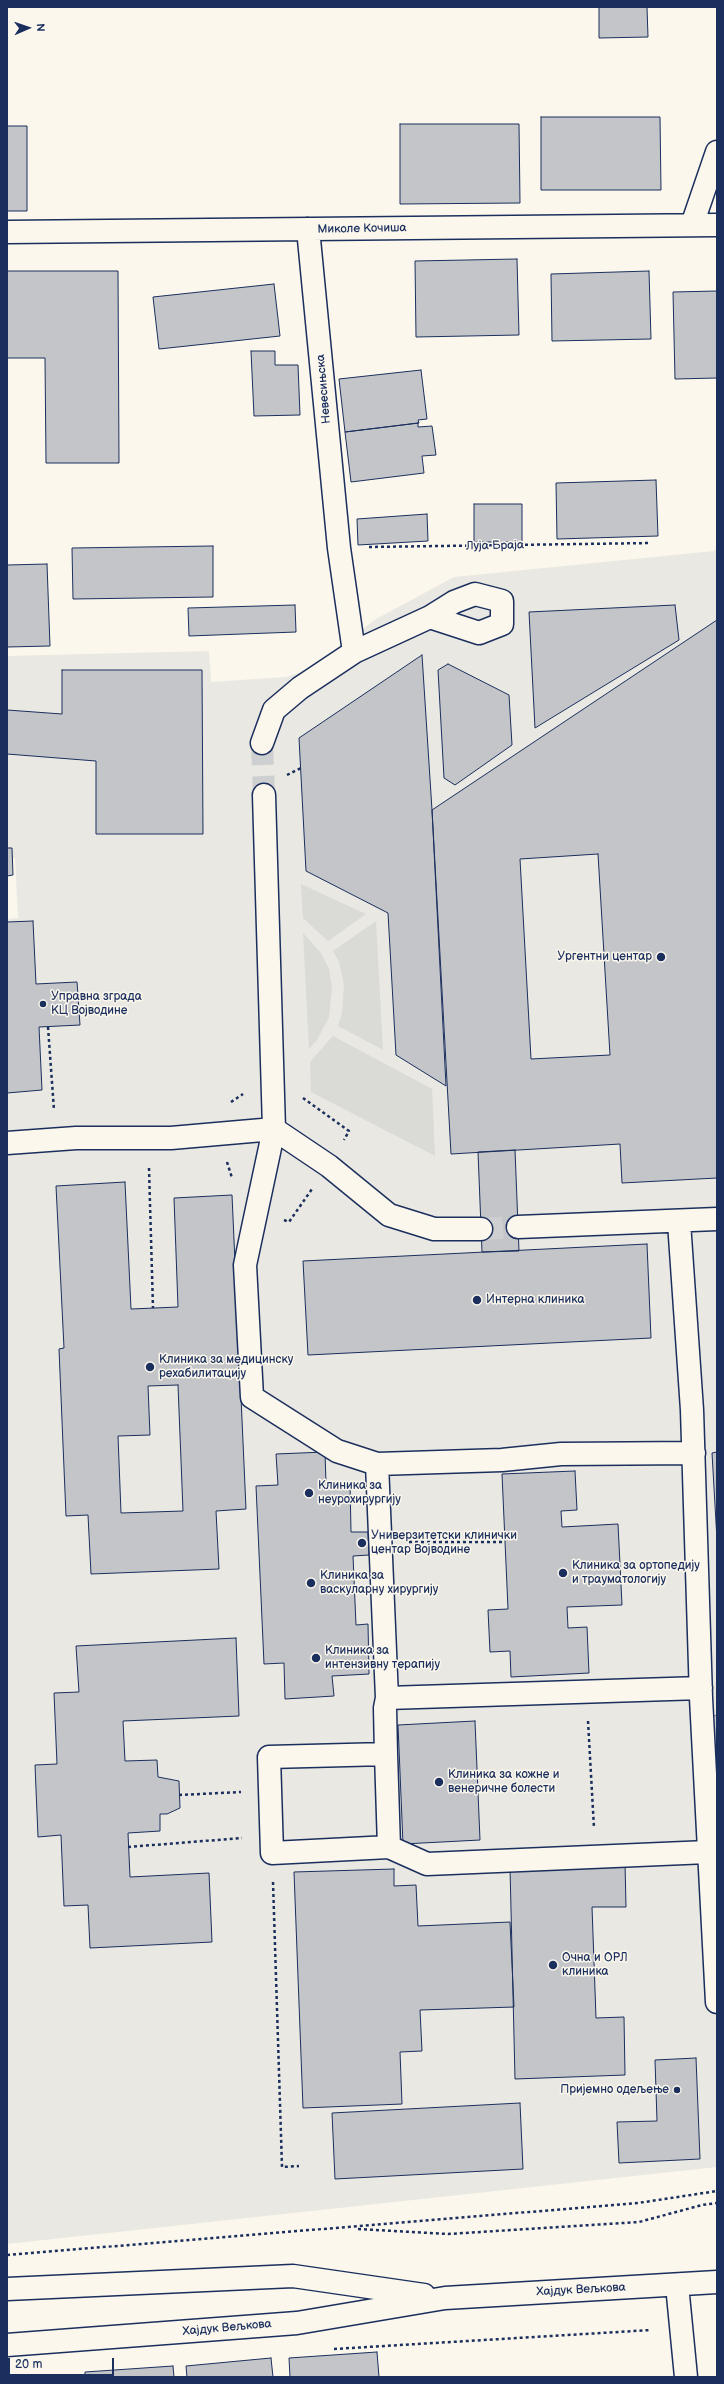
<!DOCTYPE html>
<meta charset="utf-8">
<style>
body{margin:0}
#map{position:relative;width:724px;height:2384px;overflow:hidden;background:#fbf7ec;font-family:"Balsamiq Sans",sans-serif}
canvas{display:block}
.frame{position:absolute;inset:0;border:8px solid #1b2f5e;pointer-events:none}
.north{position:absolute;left:8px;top:8px;width:40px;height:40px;-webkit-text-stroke:3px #fbf7ec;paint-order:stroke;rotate:88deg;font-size:11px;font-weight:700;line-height:16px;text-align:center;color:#1b2f5e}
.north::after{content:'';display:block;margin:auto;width:14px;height:18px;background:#1b2f5e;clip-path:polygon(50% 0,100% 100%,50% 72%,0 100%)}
.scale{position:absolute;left:8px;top:2358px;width:106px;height:18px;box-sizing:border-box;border:2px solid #1b2f5e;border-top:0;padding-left:5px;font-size:12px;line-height:14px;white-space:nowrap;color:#1b2f5e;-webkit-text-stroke:3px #fbf7ec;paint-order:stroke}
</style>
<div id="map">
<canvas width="724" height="2384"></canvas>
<div class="frame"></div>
<div class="north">N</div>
<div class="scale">20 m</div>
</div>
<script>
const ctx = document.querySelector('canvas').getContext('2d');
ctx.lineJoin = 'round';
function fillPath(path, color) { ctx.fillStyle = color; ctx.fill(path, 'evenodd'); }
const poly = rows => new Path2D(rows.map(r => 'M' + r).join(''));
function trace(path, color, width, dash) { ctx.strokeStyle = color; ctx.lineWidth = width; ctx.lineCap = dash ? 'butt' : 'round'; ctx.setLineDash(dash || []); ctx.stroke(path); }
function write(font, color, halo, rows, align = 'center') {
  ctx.font = font + ' "Balsamiq Sans",sans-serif'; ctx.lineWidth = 3; ctx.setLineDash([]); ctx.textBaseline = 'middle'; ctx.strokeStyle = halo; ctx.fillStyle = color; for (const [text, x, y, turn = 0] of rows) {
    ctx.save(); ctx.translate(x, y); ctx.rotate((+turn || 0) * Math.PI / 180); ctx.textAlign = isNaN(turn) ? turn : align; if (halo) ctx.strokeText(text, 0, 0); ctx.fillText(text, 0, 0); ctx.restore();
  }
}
const built = poly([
 [717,548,717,2167,7,2244,7,919,18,918,15,858,12,858,12,848,7,848,7,656,209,651,211,682,286,677,302,672,316,664,376,619,454,577,714,551]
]);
const green = poly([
 [301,884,366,914,328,941,303,918],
 [376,921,383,1050,338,1026,342,1013,344,985,339,962,333,951],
 [303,933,321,953,329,969,332,987,329,1017,317,1040,309,1049],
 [333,1036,432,1089,435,1156,311,1092,310,1062]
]);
const building = poly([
 [599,7,647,7,648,37,599,38,599,7],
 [541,117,660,117,661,190,541,190,541,117],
 [400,124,519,124,520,203,400,204,400,124],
 [7,126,27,126,27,211,7,211,7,126],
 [517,259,519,335,416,337,415,261,517,259],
 [7,271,118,271,119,463,46,463,45,358,7,358,7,271],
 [649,271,651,339,552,341,551,274,649,271],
 [274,284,280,336,159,349,153,297,274,284],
 [717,291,717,378,675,379,673,292,717,291],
 [251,351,275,351,275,365,298,365,300,415,254,416,251,351],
 [421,370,427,419,418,420,419,423,345,432,339,379,421,370],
 [418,423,418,427,432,426,436,455,422,456,424,473,351,482,345,432,418,423],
 [656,480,658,536,557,539,556,483,656,480],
 [474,504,522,504,522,542,474,542,474,504],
 [427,514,428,541,358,545,357,519,427,514],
 [213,546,213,597,73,599,72,548,213,546],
 [47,564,50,646,7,647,7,565,47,564],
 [295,605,296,632,189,636,188,608,295,605],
 [675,605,679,640,535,728,529,612,675,605],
 [717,620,717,1178,622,1183,620,1144,451,1154,432,810,717,620],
 [598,854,610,1055,531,1059,520,859,598,854],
 [422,655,432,810,446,1086,396,1055,388,913,306,871,299,738,422,655],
 [448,664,509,695,512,745,455,785,444,778,438,670,448,664],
 [62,670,202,670,203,834,96,834,96,761,7,754,7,710,62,714,62,670],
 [7,848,12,848,13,875,7,876,7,848],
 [33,921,36,984,77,982,80,1025,39,1027,42,1090,7,1093,7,922,33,921],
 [515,1150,519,1251,482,1252,478,1152,515,1150],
 [125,1182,131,1309,178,1307,174,1198,232,1195,246,1509,216,1511,219,1569,91,1574,88,1515,66,1516,59,1349,64,1348,56,1186,125,1182],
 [178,1385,183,1511,121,1513,118,1436,150,1435,148,1386,178,1385],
 [647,1244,651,1338,308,1355,303,1261,647,1244],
 [325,1452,326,1483,350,1482,351,1532,368,1532,369,1555,353,1556,356,1625,368,1624,369,1674,332,1676,334,1696,285,1699,284,1663,264,1664,256,1486,278,1485,276,1454,325,1452],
 [717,1452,717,1540,712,1453,717,1452],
 [575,1471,577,1510,561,1511,562,1527,618,1524,622,1605,567,1607,568,1628,587,1627,589,1673,511,1677,510,1651,490,1652,488,1610,508,1609,502,1474,575,1471],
 [236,1638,239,1716,123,1721,125,1761,157,1760,158,1777,179,1781,180,1808,167,1814,160,1814,160,1831,128,1833,130,1877,209,1873,212,1942,90,1948,88,1905,64,1906,61,1835,38,1837,35,1765,57,1764,54,1693,79,1692,76,1646,236,1638],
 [706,1716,717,1716,717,1879,706,1716],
 [475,1721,480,1840,403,1844,398,1725,475,1721],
 [625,1863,626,1907,592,1907,596,2018,624,2017,625,2075,515,2079,510,1867,625,1863],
 [394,1869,394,1886,416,1885,418,1926,510,1922,514,2007,420,2010,422,2051,400,2052,402,2104,303,2108,294,1872,394,1869],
 [696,2058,700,2159,619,2163,617,2122,657,2121,655,2060,696,2058],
 [520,2103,523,2169,335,2179,332,2113,520,2103],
 [377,2352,379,2377,290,2377,289,2358,377,2352],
 [271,2358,273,2377,187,2377,186,2366,271,2358],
 [173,2366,174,2377,85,2377,85,2372,173,2366]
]);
const minorTunnel = poly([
 [262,743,264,795],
 [481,1229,518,1227],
 [716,1716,717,1727]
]);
const path = poly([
 [369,547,651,543],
 [287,775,301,768],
 [48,1027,54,1110],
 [303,1098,349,1131,344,1140],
 [231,1102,243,1094],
 [227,1162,232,1178],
 [149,1168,153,1308],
 [284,1220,289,1222,312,1189],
 [409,1542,505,1542],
 [588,1721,594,1828],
 [179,1795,241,1792],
 [128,1847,242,1838],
 [273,1882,282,2167,299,2166],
 [358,2229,448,2234,639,2222,702,2205,717,2203],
 [7,2255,638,2203,717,2191],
 [334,2349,651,2330]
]);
const minor = poly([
 [692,225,717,152],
 [7,232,717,225],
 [354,652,430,617,479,633,502,624,502,601,475,594,454,602,430,617],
 [262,743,274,710,300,688,354,652,339,548,308,229],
 [264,795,274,1129,245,1265,252,1397,337,1451,377,1464,502,1460,561,1454,694,1453],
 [7,1143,76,1138,171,1138,274,1129,329,1166,389,1215,434,1229,481,1229],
 [679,1222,692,1410,701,1698,717,2002],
 [518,1227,717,1219],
 [377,1464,387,1698,385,1708,386,1754,269,1757,272,1853,389,1847,427,1864,708,1852],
 [387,1698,701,1688],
 [386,1754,389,1847],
 [677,2285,686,2377],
 [7,2289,293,2276,424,2295],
 [7,2345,297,2323,445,2298,717,2282]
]);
const markers = [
 [661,957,5,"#1b2f5e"],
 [43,1004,4,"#1b2f5e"],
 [477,1300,5,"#1b2f5e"],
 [150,1367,5,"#1b2f5e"],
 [309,1493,5,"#1b2f5e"],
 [362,1543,5,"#1b2f5e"],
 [563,1573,5,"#1b2f5e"],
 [311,1583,5,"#1b2f5e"],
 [316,1658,5,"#1b2f5e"],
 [439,1782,5,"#1b2f5e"],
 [553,1965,5,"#1b2f5e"],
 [677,2090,4,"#1b2f5e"]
];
const streetNames = [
 ["Миколе Кочиша",362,229,-1],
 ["Невесињска",324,389,-95],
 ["Луја Браја",495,546,-1],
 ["Хајдук Вељкова",581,2290,-3],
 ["Хајдук Вељкова",227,2328,-5]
];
const poiNames = [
 ["Ургентни центар",652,957,"right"],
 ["Управна зграда",51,997],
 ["КЦ Војводине",51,1011],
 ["Интерна клиника",486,1300],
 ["Клиника за медицинску",159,1360],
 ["рехабилитацију",159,1374],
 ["Клиника за",318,1486],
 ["неурохирургију",318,1500],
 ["Универзитетски клинички",371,1536],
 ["центар Војводине",371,1550],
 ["Клиника за ортопедију",572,1566],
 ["и трауматологију",572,1580],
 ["Клиника за",320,1576],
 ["васкуларну хирургију",320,1590],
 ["Клиника за",325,1651],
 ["интензивну терапију",325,1665],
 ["Клиника за кожне и",448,1775],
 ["венеричне болести",448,1789],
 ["Очна и ОРЛ",562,1958],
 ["клиника",562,1972],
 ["Пријемно одељење",669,2090,"right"]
];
fillPath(built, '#eae8e2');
fillPath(green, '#dadad7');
fillPath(building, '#c3c5c9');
trace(building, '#1b2f5e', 1);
trace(minorTunnel, '#cecfd0', 22, [22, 11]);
trace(minor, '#1b2f5e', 25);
trace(path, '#1b2f5e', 2.5, [3, 3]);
trace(minor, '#fbf7ec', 22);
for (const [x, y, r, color] of markers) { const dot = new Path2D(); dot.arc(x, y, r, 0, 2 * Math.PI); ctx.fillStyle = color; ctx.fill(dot); trace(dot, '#fbf7ec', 1.5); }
write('12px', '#1b2f5e', '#fbf7ec', streetNames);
write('12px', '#1b2f5e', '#fbf7ec', poiNames, 'left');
</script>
